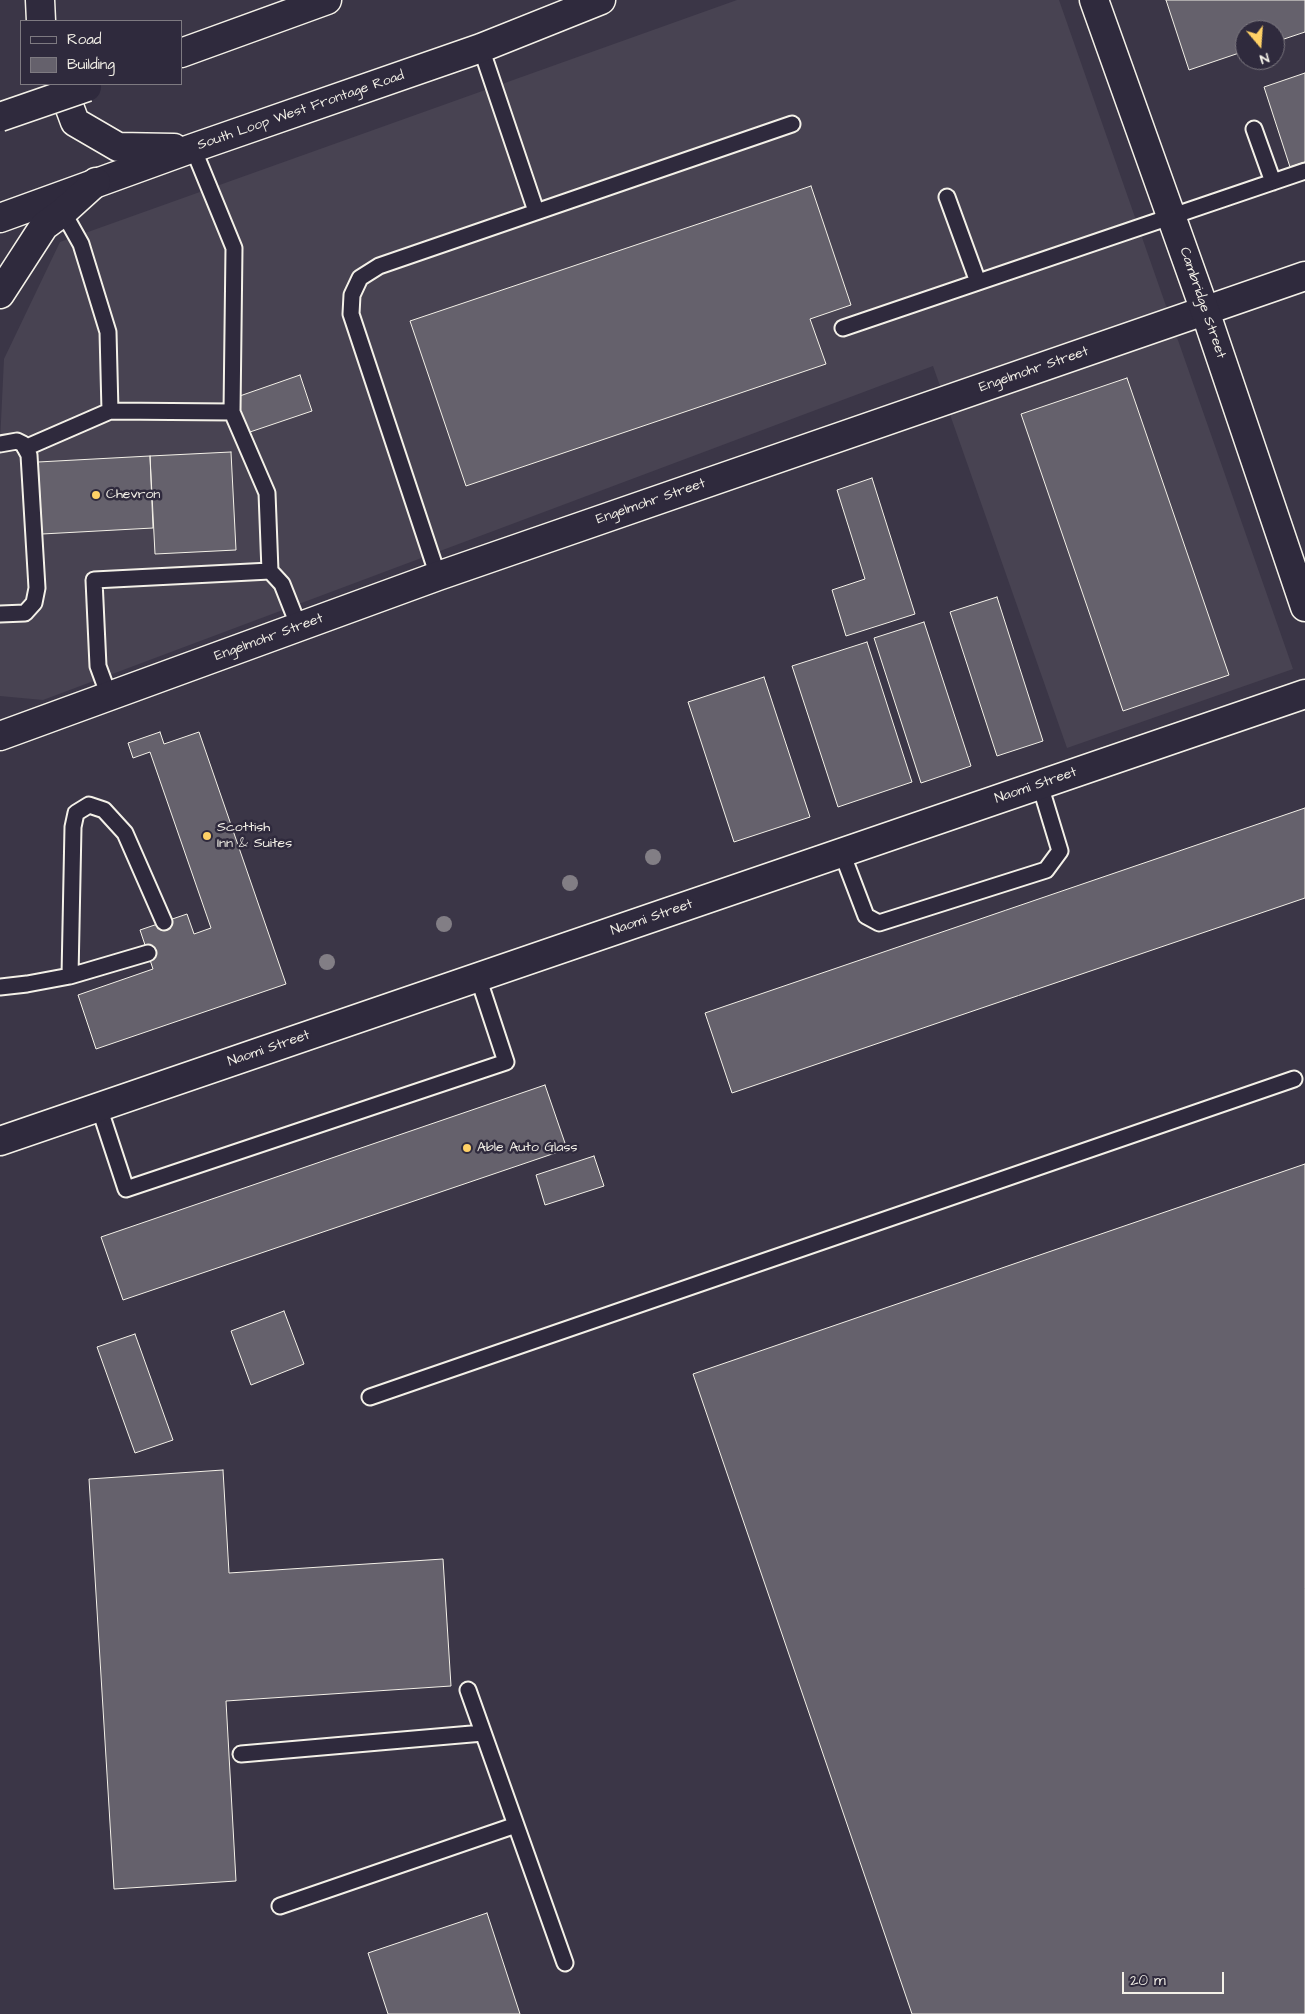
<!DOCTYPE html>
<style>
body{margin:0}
#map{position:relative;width:1305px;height:2014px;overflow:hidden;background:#3b3647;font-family:"Architects Daughter",sans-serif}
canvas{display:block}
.legend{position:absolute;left:20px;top:20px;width:162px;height:65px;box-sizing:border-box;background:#2f2a3d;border:1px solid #7e7a81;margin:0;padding:6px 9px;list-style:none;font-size:15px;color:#f4f1e8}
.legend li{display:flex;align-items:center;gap:10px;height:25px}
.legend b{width:25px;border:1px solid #7e7a81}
.north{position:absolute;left:1235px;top:20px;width:50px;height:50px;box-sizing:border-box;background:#2f2a3d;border:1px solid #7e7a81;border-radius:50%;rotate:162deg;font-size:14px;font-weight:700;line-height:20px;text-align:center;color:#f4f1e8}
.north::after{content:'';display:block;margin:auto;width:18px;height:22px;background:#ffd166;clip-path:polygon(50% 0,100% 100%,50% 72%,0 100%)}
.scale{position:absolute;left:1122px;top:1972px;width:102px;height:22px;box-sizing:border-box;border:2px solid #f4f1e8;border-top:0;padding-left:6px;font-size:15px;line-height:18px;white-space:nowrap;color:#f4f1e8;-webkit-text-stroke:4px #2f2a3d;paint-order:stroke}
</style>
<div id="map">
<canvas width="1305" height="2014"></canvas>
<ul class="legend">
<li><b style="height:6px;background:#2f2a3d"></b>Road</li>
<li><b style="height:14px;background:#65616c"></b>Building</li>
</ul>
<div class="north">N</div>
<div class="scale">20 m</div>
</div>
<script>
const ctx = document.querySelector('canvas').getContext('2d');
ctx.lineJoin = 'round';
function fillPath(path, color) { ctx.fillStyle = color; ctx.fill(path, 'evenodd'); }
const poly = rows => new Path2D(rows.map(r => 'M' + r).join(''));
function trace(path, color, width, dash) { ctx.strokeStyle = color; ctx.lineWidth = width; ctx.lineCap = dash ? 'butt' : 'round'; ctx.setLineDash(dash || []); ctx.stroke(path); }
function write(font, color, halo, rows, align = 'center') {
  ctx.font = font + ' "Architects Daughter",sans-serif'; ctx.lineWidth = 5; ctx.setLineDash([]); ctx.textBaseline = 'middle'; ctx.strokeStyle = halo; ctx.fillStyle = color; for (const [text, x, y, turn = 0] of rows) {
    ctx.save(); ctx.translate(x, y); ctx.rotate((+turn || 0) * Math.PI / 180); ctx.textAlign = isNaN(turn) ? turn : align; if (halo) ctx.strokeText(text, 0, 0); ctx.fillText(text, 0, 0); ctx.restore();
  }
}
const built = poly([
 [737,0,1059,0,1293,669,1067,748,933,366,43,700,0,696,0,442,4,359,60,242]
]);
const building = poly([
 [1166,0,1305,0,1305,32,1275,42,1275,30,1245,30,1245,51,1189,70,1166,0],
 [1305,73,1305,162,1290,167,1264,87,1305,73],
 [811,186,851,305,810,319,826,364,466,486,410,321,811,186],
 [300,375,312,411,247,433,234,398,300,375],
 [1127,378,1229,675,1123,711,1021,414,1127,378],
 [231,452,236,550,155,554,150,456,231,452],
 [150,456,153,528,42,534,38,462,150,456],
 [872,478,915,614,846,636,832,590,865,579,837,490,872,478],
 [997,597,1043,741,997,756,950,612,997,597],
 [924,622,971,766,921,783,874,638,924,622],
 [867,642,912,782,838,807,792,666,867,642],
 [764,677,810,817,734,842,688,702,764,677],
 [160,732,164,744,199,732,286,984,96,1049,78,995,153,969,140,930,187,914,194,934,211,928,150,752,133,758,128,743,160,732],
 [1305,808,1305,898,732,1093,705,1013,1305,808],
 [545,1085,567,1149,123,1300,101,1237,545,1085],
 [594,1156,604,1186,545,1205,536,1175,594,1156],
 [1305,1164,1305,2014,912,2014,693,1374,1305,1164],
 [284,1311,304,1364,251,1385,231,1331,284,1311],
 [135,1334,173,1440,135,1453,97,1347,135,1334],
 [223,1470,229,1573,443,1559,451,1686,226,1701,236,1881,114,1889,89,1479,223,1470],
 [487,1913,520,2014,388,2014,368,1953,487,1913]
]);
const lane = poly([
 [481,48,536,211],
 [1254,129,1273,182],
 [947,197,978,282],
 [63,212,81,244,108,332,110,411],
 [843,328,1305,171],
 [232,412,267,493,270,571],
 [0,444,17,441,23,444,29,455,37,588,34,603,25,613,0,614],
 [25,448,110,411,232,412,234,248,193,148],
 [438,576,351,314,352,295,360,278,379,266,792,124],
 [109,696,98,666,94,580,270,571,282,584,299,627],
 [842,853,866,916,879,923,1046,870,1060,851,1040,785],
 [70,976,148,953],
 [0,987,27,984,70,976,73,827,76,813,89,805,104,810,125,833,164,922],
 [99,1107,126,1189,506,1062,478,977],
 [370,1397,1294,1079],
 [468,1690,565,1963],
 [241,1754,483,1733],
 [280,1906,516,1825]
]);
const street = poly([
 [0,736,438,576,1305,276]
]);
const secondary = poly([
 [40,0,41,21],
 [1094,0,1205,311,1305,607],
 [61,84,75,122,118,147,174,148],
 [0,218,193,148,481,48,601,0],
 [0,1141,1305,694]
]);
const primary = poly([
 [0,294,44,226,63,212,96,182]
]);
const highway = poly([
 [181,53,327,0]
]);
const highwayBridge = poly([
 [0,117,87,87]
]);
const trees = [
 [653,857],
 [570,883],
 [444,924],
 [327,962]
];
const markers = [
 [96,495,5,"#ffd166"],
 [207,836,5,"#ffd166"],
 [467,1148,5,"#ffd166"]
];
const streetNames = [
 ["South Loop West Frontage Road",301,111,-19],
 ["Cambridge Street",1202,303,71],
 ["Engelmohr Street",1034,370,-19],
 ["Engelmohr Street",651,502,-19],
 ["Engelmohr Street",269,638,-20],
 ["Naomi Street",1036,786,-19],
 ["Naomi Street",652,918,-19],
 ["Naomi Street",269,1049,-19]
];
const poiNames = [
 ["Chevron",106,495],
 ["Scottish",217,828],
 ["Inn & Suites",217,844],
 ["Able Auto Glass",477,1148]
];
fillPath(built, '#484352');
fillPath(building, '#65616c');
trace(building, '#f4f1e8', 1);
trace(lane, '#f4f1e8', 19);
trace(street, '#f4f1e8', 31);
trace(secondary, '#f4f1e8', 31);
trace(primary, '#f4f1e8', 31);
trace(highway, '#f4f1e8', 31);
trace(lane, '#2f2a3d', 15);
trace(street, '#2f2a3d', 28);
trace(secondary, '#2f2a3d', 28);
trace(primary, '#2f2a3d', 28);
trace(highway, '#2f2a3d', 28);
trace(highwayBridge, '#f4f1e8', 31, []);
trace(highwayBridge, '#2f2a3d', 28);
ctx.fillStyle = '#827e85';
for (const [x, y] of trees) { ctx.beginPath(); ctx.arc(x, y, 8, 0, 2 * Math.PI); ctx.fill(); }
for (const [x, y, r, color] of markers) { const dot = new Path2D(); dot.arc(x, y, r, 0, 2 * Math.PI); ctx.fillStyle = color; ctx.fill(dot); trace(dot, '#2f2a3d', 2); }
write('14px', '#f4f1e8', '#2f2a3d', streetNames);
write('14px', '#f4f1e8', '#2f2a3d', poiNames, 'left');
</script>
